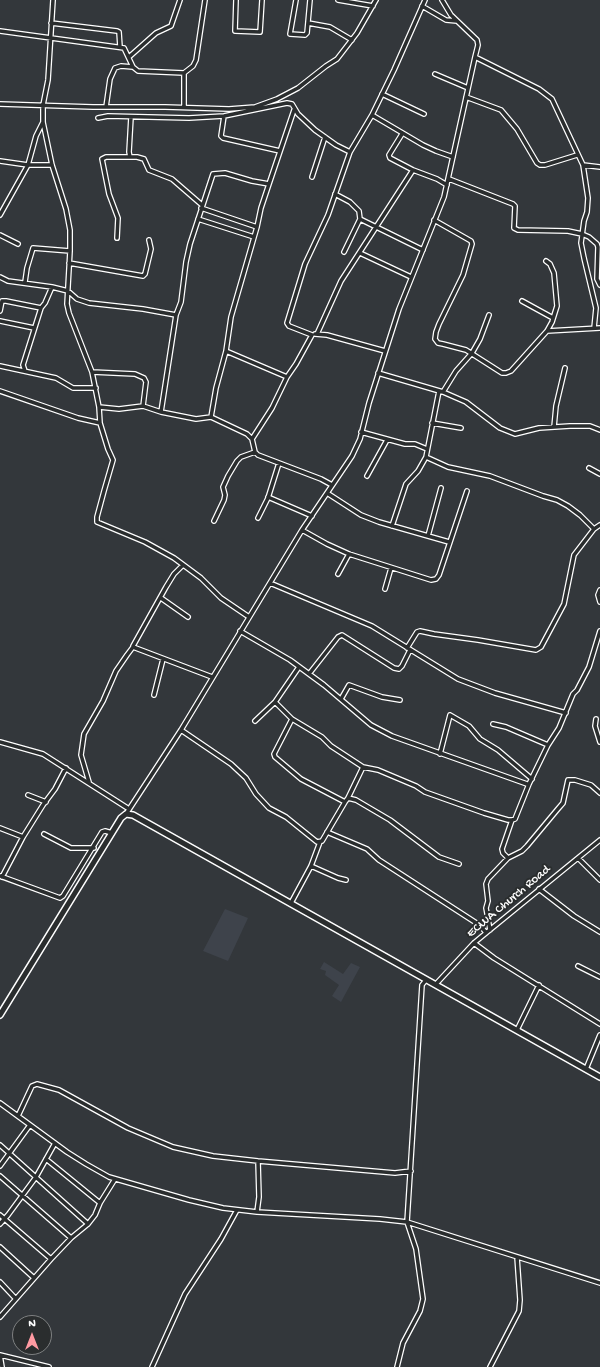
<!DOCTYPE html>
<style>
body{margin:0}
#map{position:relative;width:600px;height:1367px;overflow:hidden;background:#33373b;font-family:"Gochi Hand",sans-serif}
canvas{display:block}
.north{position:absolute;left:12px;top:1315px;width:40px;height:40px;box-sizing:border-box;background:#2a2d2e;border:1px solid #7f8182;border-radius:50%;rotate:0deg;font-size:11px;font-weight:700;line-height:16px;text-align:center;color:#fff}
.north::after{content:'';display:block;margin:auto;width:14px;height:18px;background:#ff9aa2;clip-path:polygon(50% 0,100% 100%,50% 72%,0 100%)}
</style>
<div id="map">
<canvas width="600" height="1367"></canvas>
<div class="north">N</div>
</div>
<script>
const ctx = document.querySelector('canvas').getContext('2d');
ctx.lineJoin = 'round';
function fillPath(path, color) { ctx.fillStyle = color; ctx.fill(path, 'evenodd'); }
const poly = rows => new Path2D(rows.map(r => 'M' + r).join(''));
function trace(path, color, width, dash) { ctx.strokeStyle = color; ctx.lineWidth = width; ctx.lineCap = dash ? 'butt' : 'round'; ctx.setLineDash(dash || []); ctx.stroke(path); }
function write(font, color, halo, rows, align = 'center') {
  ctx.font = font + ' "Gochi Hand",sans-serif'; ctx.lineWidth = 4; ctx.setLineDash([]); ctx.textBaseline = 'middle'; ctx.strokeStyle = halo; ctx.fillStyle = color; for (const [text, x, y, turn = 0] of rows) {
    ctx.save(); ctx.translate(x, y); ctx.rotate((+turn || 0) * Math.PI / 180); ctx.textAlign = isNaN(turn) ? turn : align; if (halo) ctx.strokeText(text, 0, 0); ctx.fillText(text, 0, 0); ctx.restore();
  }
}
const built = poly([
 [225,909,248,918,228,961,203,951],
 [324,962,343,974,351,963,360,967,341,1002,332,996,339,985,325,975,326,971,320,969]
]);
const street = poly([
 [53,0,48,80,43,105,43,122,52,165,66,209,70,230,70,251,67,304,69,313,92,372,99,407,100,423,108,449,113,460,104,491,97,517,97,522,145,542,174,558,201,578,221,598,249,617],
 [236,0,235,31,260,32,262,0],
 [296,0,290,34,305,35,307,33,310,0],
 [338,0,373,6],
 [422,6,446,20,457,21],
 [51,23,117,31,119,32,120,47],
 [308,23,330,27,352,40],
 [0,31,124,48,133,67,138,71,184,73,193,66,196,60,205,0],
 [129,57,156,33,171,26,180,0],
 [475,57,539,89,552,99,583,165,588,198,587,212,584,221,581,243,584,258,596,308,594,328],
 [435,74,468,88],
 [382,94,424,114],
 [466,97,501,110,517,129,537,163,540,165,545,165,577,155],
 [0,104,93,107,165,107,229,109,255,107,277,99,298,88,326,66,337,59,357,33,376,0],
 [106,107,110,79,115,68,121,66,133,67],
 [184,107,184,73],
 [372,115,423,145,436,151,453,157],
 [224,116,221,136,223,138,280,151],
 [131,117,129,152,130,157,137,157,144,159,149,170,172,179,202,205],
 [98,118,108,116,189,118,224,116,287,103,292,104,298,114,315,130,336,145,350,152],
 [402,134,389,155,390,158,413,170,437,179,447,185],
 [0,161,28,165,52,165],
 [583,165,600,167],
 [312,177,325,137],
 [449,179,513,204,515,206,514,228,518,230,568,231,582,234,589,237,597,244,598,247,597,279,600,285],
 [335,194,350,202,359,211,360,219,423,250],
 [201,208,257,227],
 [0,215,28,165,36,136,43,122],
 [198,219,254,237],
 [434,220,471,241,472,244,463,275,439,324,436,332,435,339,438,343,443,344,466,350,502,373,506,373,511,371,547,331,552,322,557,306,554,273,550,264,546,261],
 [0,235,18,244],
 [117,238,118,218,109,194,102,159,106,157,130,157],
 [344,252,360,219],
 [360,253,411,277],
 [69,263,143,276,145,274,151,249,149,240],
 [0,277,8,281,52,287,68,291,77,299,89,303,143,309,176,315,181,302,186,262,190,244,213,174,225,173,252,181,269,184,294,110],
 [25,282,27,268,33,248,70,251],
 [522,301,553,318],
 [41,308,45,303,52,287],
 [0,311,2,301,6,301,41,308,23,365,25,371],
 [0,321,34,328],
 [547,331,600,328],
 [315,334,327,335,385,351],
 [317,334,341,281,413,170],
 [226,351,287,377],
 [0,366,56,378,73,388,96,388],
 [92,372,135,374,144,378,146,382,143,406],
 [378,373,443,392,466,402,500,428,515,434,539,428,570,426,590,426,600,430],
 [0,391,78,418,100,423],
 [439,391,426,457,448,467,490,476,543,496,557,500,568,506,580,515,594,529],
 [443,392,456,371,472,353,480,339,489,315],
 [99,407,119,409,143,406,161,412,196,419,211,417,216,388,226,351,231,317,257,227,261,208,269,184],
 [161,412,176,315],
 [211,417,247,434,252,439,255,452,258,455,321,479,332,485],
 [432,423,461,428],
 [554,427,556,406,565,368],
 [361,432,405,444,415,444,427,449],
 [252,439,272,408,287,377,296,364,312,335,289,326,287,323,305,264,328,215,350,152,372,115,394,70,425,0],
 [589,468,600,474],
 [367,476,387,440],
 [327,493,361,515,379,522,449,542],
 [268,497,312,516],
 [258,518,268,498,279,463],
 [214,521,224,500,225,495,223,487,228,476,237,461,241,457,255,452],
 [392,526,406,484,418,471,426,457],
 [302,530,327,544,349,554,431,580,436,579,439,575,467,491],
 [428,536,441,488],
 [183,565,174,574,166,587,133,646,133,647,212,677],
 [338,574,349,554],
 [270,583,372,626,458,679,495,693,566,713],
 [385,589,391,568],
 [600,590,598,595,600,602],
 [161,598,188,617],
 [240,631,290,660,324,685,371,725,392,736,527,784,529,784,548,745,559,728,573,694,577,690,589,667,600,631],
 [407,648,417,632,420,631,434,634,478,640,536,650,541,647,564,604,574,555,594,529,600,525],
 [309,674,338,637,342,635,394,668,399,669,402,666,410,650],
 [154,695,163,659],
 [341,699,349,685,382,697,400,700],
 [275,702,292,719,322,737,331,746,363,767,378,770,416,786,425,792,484,813,508,820,512,820,515,819,529,784],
 [292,719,274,754,275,757,301,779,345,802,348,798,363,767],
 [596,719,595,726,600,742],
 [255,721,275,702,299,667],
 [493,724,506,727,548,745],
 [181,730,231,764,246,778,256,794,269,808,286,817,317,842,322,841,345,802],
 [0,742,43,754,129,809],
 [440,754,450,715,469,726,480,739,498,750,532,779],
 [89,782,81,755,84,734,103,701,116,671,127,655,133,647],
 [28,795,46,802],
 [348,798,356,800,390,820,439,857,459,864],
 [126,814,181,730,302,530,352,456,360,439,369,403,399,309,444,197,475,57,478,45,477,40,451,15,442,0],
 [0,828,23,837,43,805,55,789,66,768],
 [327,832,367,849,379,860,481,926,486,933],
 [44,834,71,848,94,848],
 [508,858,503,853,502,849,512,820],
 [578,858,600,880],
 [311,866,338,878,346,880],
 [0,876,60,898,63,896,102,832,105,831,112,833],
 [2,877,23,837],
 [539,889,574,916,600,932],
 [291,903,311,866,320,842],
 [490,930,486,908,488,901,486,884,488,879,508,858,522,851,527,846,557,810,563,803,568,780,575,780,591,785,600,793],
 [474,943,494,958,600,1024],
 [578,966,600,977],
 [436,984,474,943,486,933,600,840],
 [517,1030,539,985],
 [586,1069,600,1035],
 [0,1103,67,1152,86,1164,109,1177,189,1200,223,1208,257,1212,380,1219,407,1222,600,1283],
 [18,1116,32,1086,37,1084,59,1090,128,1128,173,1147,213,1156,258,1161,395,1173,411,1171],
 [0,1145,88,1224],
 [46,1159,100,1203],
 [0,1166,30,1125],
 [0,1176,71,1238],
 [257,1212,259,1197,258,1161],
 [0,1215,51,1259],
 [0,1224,8,1215,36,1177,55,1143],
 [0,1247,34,1278],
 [0,1282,15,1298],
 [0,1317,51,1259,71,1238,88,1224,95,1215,100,1203,115,1179],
 [0,1355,49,1367],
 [0,1355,2,1367],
 [152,1367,185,1294,221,1239,237,1210],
 [397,1367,403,1343,420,1311,423,1299,416,1249,407,1222,422,985,426,980],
 [490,1367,519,1311,520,1300,517,1257]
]);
const secondary = poly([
 [0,1015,121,818,126,814,133,815,600,1077]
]);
const streetNames = [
 ["ECWA Church Road",509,902,-40]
];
fillPath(built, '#3e434b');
trace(street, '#fff', 6);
trace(secondary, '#fff', 8);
trace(street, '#2a2d2e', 3.5);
trace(secondary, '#2a2d2e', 5);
write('13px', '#fff', '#2a2d2e', streetNames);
</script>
